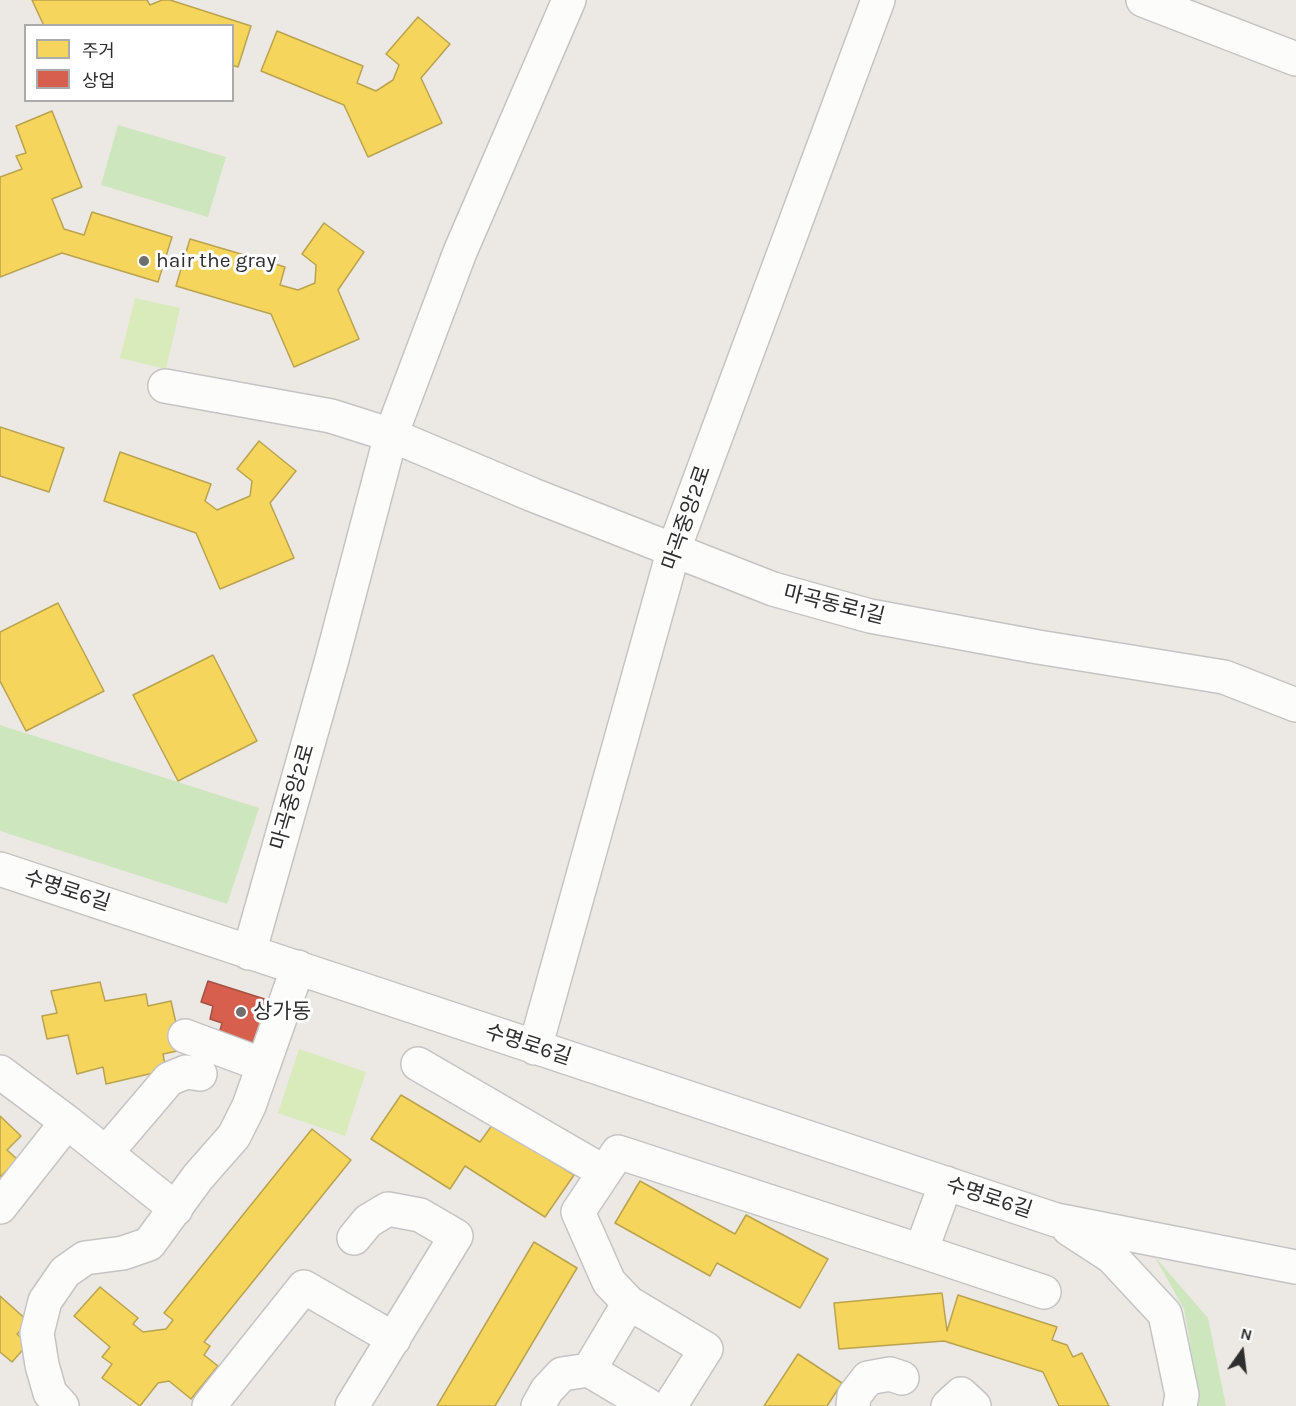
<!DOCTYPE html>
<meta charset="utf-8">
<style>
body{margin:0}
#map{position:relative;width:1296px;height:1406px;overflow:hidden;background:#ece8e4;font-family:Karla,"Noto Sans KR",sans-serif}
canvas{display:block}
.legend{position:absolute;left:24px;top:24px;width:210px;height:78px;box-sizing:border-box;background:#fff;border:2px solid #ababab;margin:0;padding:8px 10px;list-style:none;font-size:18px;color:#2e2e2e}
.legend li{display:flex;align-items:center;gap:12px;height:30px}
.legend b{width:30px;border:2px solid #ababab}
.north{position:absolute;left:1212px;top:1322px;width:60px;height:60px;-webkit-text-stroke:4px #fff;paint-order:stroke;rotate:14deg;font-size:16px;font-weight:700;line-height:24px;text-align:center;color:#2e2e2e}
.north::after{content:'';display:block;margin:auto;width:21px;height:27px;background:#2e2e2e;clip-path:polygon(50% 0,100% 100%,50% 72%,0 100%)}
</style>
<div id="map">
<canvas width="1296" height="1406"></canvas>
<ul class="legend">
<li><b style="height:16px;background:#f6d55c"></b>주거</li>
<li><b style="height:16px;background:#d6604d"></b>상업</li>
</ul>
<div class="north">N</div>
</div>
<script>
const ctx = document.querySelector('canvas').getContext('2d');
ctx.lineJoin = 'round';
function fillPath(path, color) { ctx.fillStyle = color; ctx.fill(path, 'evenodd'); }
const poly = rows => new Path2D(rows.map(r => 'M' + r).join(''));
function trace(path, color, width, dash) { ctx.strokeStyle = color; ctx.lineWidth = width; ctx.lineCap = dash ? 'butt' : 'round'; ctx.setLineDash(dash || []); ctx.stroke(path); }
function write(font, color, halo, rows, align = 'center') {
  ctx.font = font + ' Karla,"Noto Sans KR",sans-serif'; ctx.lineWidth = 6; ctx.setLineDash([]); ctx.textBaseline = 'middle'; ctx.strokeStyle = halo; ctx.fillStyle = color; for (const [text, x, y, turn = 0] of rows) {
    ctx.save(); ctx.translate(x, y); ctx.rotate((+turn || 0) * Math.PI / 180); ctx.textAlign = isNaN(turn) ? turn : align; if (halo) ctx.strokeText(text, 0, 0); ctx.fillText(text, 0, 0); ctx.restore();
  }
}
const green = poly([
 [118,125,226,157,208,217,101,185],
 [0,725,259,808,227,904,0,831],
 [1155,1257,1208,1318,1226,1406,1197,1406,1199,1395,1184,1309]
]);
const pitch = poly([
 [135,298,180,308,166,369,120,358],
 [299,1049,366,1072,345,1136,278,1113]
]);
const homes = poly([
 [32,0,147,0,150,5,162,0,170,0,251,26,238,67,232,65,232,26,44,26,32,0],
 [418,17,450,44,421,78,442,123,368,157,344,105,261,71,277,31,363,66,357,83,376,91,393,80,399,65,386,54,418,17],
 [52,111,82,187,52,199,64,229,84,235,92,212,172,237,158,282,62,253,0,277,0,177,22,169,16,156,26,153,16,126,52,111],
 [324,223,364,252,338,290,359,339,294,367,271,314,176,286,190,239,285,267,280,285,298,290,315,283,316,265,302,254,324,223],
 [0,427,64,448,49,492,0,476,0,427],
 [259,441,296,471,270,503,294,558,220,589,196,533,104,501,120,452,211,484,205,501,217,510,250,496,252,481,237,469,259,441],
 [58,603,104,691,26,731,0,681,0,632,58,603],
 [213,655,257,741,178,781,133,695,213,655],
 [100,982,105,1001,146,994,148,1006,171,1001,182,1050,163,1054,166,1070,106,1084,103,1067,77,1074,68,1035,47,1039,42,1016,57,1013,51,991,100,982],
 [401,1095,480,1142,493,1124,574,1175,545,1217,465,1166,450,1189,371,1139,401,1095],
 [0,1116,21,1136,7,1150,18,1160,0,1177,0,1116],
 [312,1129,351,1160,204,1342,210,1346,204,1355,218,1366,191,1399,169,1381,158,1383,140,1406,102,1378,112,1364,102,1357,110,1347,74,1316,100,1287,138,1318,133,1324,143,1332,166,1329,173,1320,164,1313,312,1129],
 [640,1181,735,1234,746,1215,828,1259,800,1308,717,1263,710,1276,615,1223,640,1181],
 [534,1242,577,1268,495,1406,437,1406,534,1242],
 [942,1293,947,1331,958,1295,1057,1327,1052,1340,1067,1345,1073,1357,1082,1353,1109,1406,1059,1406,1043,1372,944,1341,839,1349,834,1303,942,1293],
 [0,1296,29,1322,17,1334,28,1344,12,1362,0,1352,0,1296],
 [798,1354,842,1383,827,1406,764,1406,798,1354]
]);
const shops = poly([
 [208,981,274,1002,261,1046,219,1034,222,1023,210,1019,213,1006,201,1002,208,981]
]);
const minor = poly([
 [1143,0,1296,59],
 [165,386,331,416,391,435,533,495,773,589,870,616,1038,647,1224,677,1296,705],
 [0,869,1056,1220,1296,1267],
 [249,953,332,659,391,435,460,252,569,0],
 [185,1036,263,1065],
 [535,1048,674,549,878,0],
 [418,1064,604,1172],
 [0,1072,67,1122,176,1209],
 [106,1153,169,1079,186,1072,200,1074],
 [0,1207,67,1122],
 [1069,1229,1112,1257,1165,1314,1182,1395,1180,1406],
 [921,1251,1044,1292],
 [629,1303,589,1370,649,1406],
 [62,1406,50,1393,42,1365,37,1333,45,1301,65,1272,85,1258,123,1253,149,1244,198,1177,234,1136,249,1106,298,967],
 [209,1406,304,1287,394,1339],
 [352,1406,456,1236,420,1215,388,1209,368,1221,354,1238],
 [538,1406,547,1390,562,1374,589,1370],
 [670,1406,706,1349,629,1303,609,1282,578,1212,618,1152,921,1251,946,1183],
 [853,1406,854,1396,868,1378,890,1374,902,1378],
 [948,1406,961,1394,974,1406]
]);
const markers = [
 [144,261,6,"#706f6e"],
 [241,1012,6,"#706f6e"]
];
const poiNames = [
 ["hair the gray",156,261],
 ["상가동",253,1012]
];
const streetNames = [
 ["마곡중앙2로",687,518,-71],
 ["마곡동로1길",834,605,14],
 ["마곡중앙2로",293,797,-74],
 ["수명로6길",67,891,18],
 ["수명로6길",528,1045,18],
 ["수명로6길",989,1198,18]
];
fillPath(green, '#cee6be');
fillPath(pitch, '#d9eabb');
fillPath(homes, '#f6d55c');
trace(homes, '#baa34e', 1.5);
fillPath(shops, '#d6604d');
trace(shops, '#a45144', 1.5);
trace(minor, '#c5c4c5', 36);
trace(minor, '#fcfcfb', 33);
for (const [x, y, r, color] of markers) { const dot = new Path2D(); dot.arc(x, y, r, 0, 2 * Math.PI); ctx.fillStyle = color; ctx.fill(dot); trace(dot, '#fff', 2); }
write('21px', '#2e2e2e', '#fff', poiNames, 'left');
write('21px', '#2e2e2e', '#fff', streetNames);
</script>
